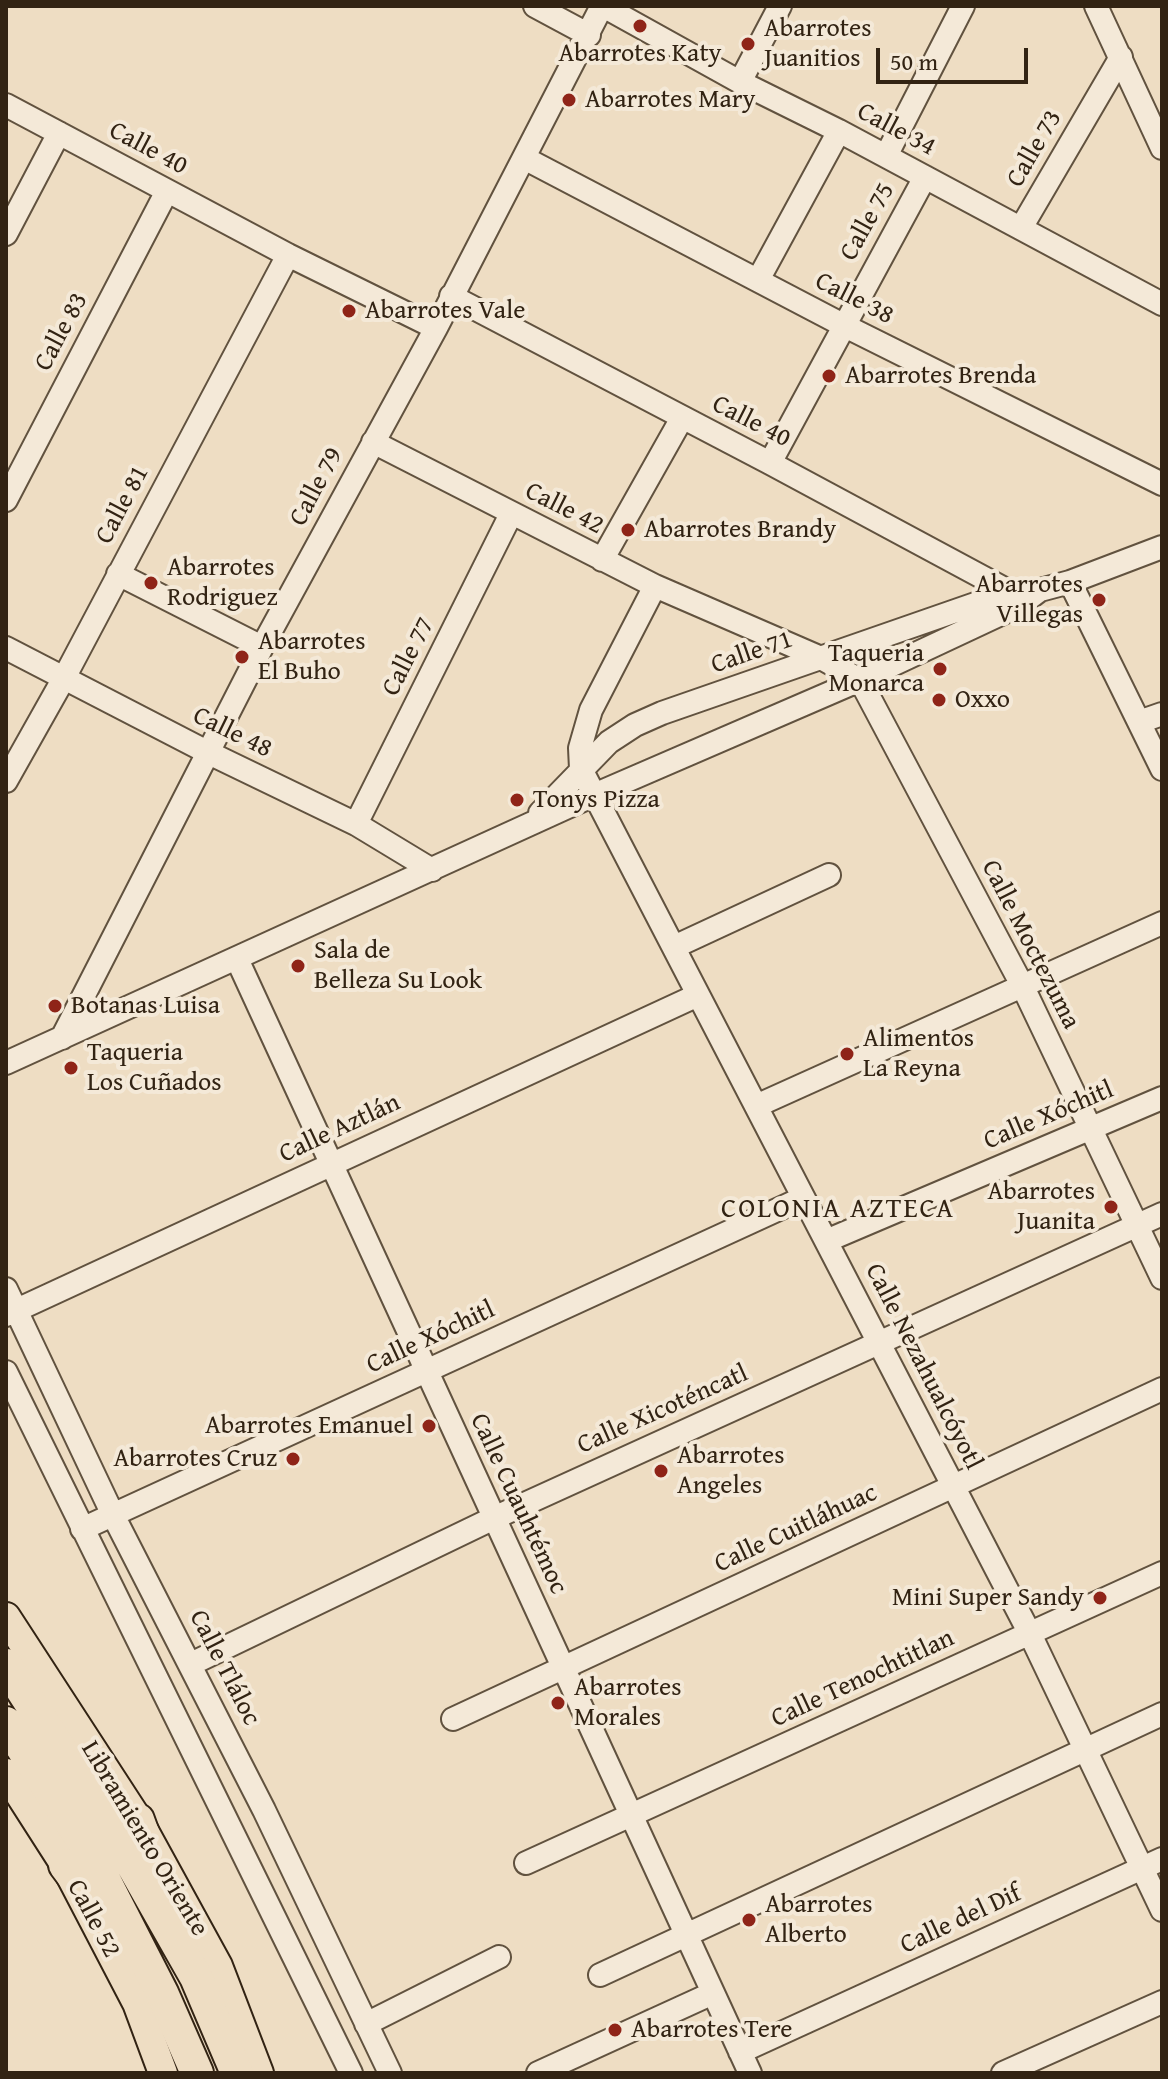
<!DOCTYPE html>
<meta charset="utf-8">
<style>
body{margin:0}
#map{position:relative;width:1168px;height:2079px;overflow:hidden;background:#eeddc3;font-family:"Gentium Book Plus",serif}
canvas{display:block}
.frame{position:absolute;inset:0;border:8px solid #322313;pointer-events:none}
.scale{position:absolute;left:876px;top:48px;width:152px;height:36px;box-sizing:border-box;border:4px solid #322313;border-top:0;padding-left:10px;font-size:24px;line-height:28px;white-space:nowrap;color:#322313;-webkit-text-stroke:6px #f4e9d8;paint-order:stroke}
</style>
<div id="map">
<canvas width="1168" height="2079"></canvas>
<div class="frame"></div>
<div class="scale">50 m</div>
</div>
<script>
const ctx = document.querySelector('canvas').getContext('2d');
ctx.lineJoin = 'round';
const poly = rows => new Path2D(rows.map(r => 'M' + r).join(''));
function trace(path, color, width, dash) { ctx.strokeStyle = color; ctx.lineWidth = width; ctx.lineCap = dash ? 'butt' : 'round'; ctx.setLineDash(dash || []); ctx.stroke(path); }
function write(font, color, halo, rows, align = 'center') {
  ctx.font = font + ' "Gentium Book Plus",serif'; ctx.lineWidth = 8; ctx.setLineDash([]); ctx.textBaseline = 'middle'; ctx.strokeStyle = halo; ctx.fillStyle = color; for (const [text, x, y, turn = 0] of rows) {
    ctx.save(); ctx.translate(x, y); ctx.rotate((+turn || 0) * Math.PI / 180); ctx.textAlign = isNaN(turn) ? turn : align; if (halo) ctx.strokeText(text, 0, 0); ctx.fillText(text, 0, 0); ctx.restore();
  }
}
const minor = poly([
 [535,6,589,35],
 [603,6,740,82,839,131,1162,304],
 [1096,6,1162,148],
 [740,82,780,6],
 [6,105,288,255,436,328],
 [886,156,963,6],
 [524,158,843,325,1162,484],
 [1021,228,1121,57],
 [6,234,59,133],
 [758,280,839,131],
 [451,296,770,463,1010,592,1014,598],
 [373,442,655,586,821,658,860,680,1023,987,1162,1278],
 [770,463,925,177],
 [6,500,167,191],
 [602,560,682,418],
 [118,574,262,647],
 [1070,582,1162,769],
 [655,586,591,710,580,748,581,769,1030,1634,1162,1910],
 [6,648,209,753,356,824,432,870],
 [1139,722,1162,714],
 [6,781,64,678,288,255],
 [540,813,609,742,635,725,662,713,1010,592,1040,590,1070,582,1162,547],
 [356,824,511,514],
 [674,947,829,875],
 [237,959,750,2073],
 [62,1038,262,647,436,328,602,6],
 [6,1063,594,795,860,680,1020,605,1040,590],
 [756,1106,1162,923],
 [826,1241,1162,1098],
 [6,1289,113,1515,264,1810,390,2073],
 [6,1315,698,995],
 [6,1372,351,2073],
 [82,1529,803,1198],
 [191,1664,494,1518,1162,1214],
 [453,1719,1162,1389],
 [526,1863,1162,1573],
 [600,1975,1162,1714],
 [366,2024,499,1957],
 [740,2052,1162,1859],
 [538,2073,713,1993],
 [1003,2073,1162,2002]
]);
const major = poly([
 [6,1617,138,1820,218,1966,259,2073],
 [6,1773,65,1865,137,2003,163,2073]
]);
const highway = poly([
 [6,1665,115,1834,196,1977,237,2073],
 [6,1723,90,1852,162,1993,197,2073],
 [138,1820,164,1892],
 [65,1865,111,1926]
]);
const markers = [
 [640,26,8,"#8f2418"],
 [748,44,8,"#8f2418"],
 [569,100,8,"#8f2418"],
 [349,311,8,"#8f2418"],
 [829,376,8,"#8f2418"],
 [628,530,8,"#8f2418"],
 [151,583,8,"#8f2418"],
 [1099,600,8,"#8f2418"],
 [242,657,8,"#8f2418"],
 [940,669,8,"#8f2418"],
 [939,700,8,"#8f2418"],
 [517,800,8,"#8f2418"],
 [298,966,8,"#8f2418"],
 [55,1006,8,"#8f2418"],
 [847,1054,8,"#8f2418"],
 [71,1068,8,"#8f2418"],
 [1111,1207,8,"#8f2418"],
 [429,1426,8,"#8f2418"],
 [293,1459,8,"#8f2418"],
 [661,1471,8,"#8f2418"],
 [1100,1598,8,"#8f2418"],
 [558,1703,8,"#8f2418"],
 [749,1920,8,"#8f2418"],
 [615,2030,8,"#8f2418"]
];
const poiNames = [
 ["Abarrotes",764,29],
 ["Juanitios",764,59],
 ["Abarrotes Katy",640,54,"center"],
 ["Abarrotes Mary",585,100],
 ["Abarrotes Vale",365,311],
 ["Abarrotes Brenda",845,376],
 ["Abarrotes Brandy",644,530],
 ["Abarrotes",167,568],
 ["Rodriguez",167,598],
 ["Abarrotes",1083,585,"right"],
 ["Villegas",1083,615,"right"],
 ["Abarrotes",258,642],
 ["El Buho",258,672],
 ["Taqueria",924,654,"right"],
 ["Monarca",924,684,"right"],
 ["Oxxo",955,700],
 ["Tonys Pizza",533,800],
 ["Sala de",314,951],
 ["Belleza Su Look",314,981],
 ["Botanas Luisa",71,1006],
 ["Alimentos",863,1039],
 ["La Reyna",863,1069],
 ["Taqueria",87,1053],
 ["Los Cuñados",87,1083],
 ["Abarrotes",1095,1192,"right"],
 ["Juanita",1095,1222,"right"],
 ["Abarrotes Emanuel",413,1426,"right"],
 ["Abarrotes",677,1456],
 ["Angeles",677,1486],
 ["Abarrotes Cruz",277,1459,"right"],
 ["Mini Super Sandy",1084,1598,"right"],
 ["Abarrotes",574,1688],
 ["Morales",574,1718],
 ["Abarrotes",765,1905],
 ["Alberto",765,1935],
 ["Abarrotes Tere",631,2030]
];
const streetNames = [
 ["Calle 34",896,130,28],
 ["Calle 40",148,149,28],
 ["Calle 73",1035,149,-60],
 ["Calle 75",868,222,-61],
 ["Calle 38",854,299,27],
 ["Calle 83",62,332,-62],
 ["Calle 40",751,422,27],
 ["Calle 79",317,487,-62],
 ["Calle 81",123,505,-62],
 ["Calle 42",564,509,27],
 ["Calle 71",752,653,-19],
 ["Calle 77",409,657,-63],
 ["Calle 48",232,733,26],
 ["Calle Moctezuma",1030,945,63],
 ["Calle Xóchitl",1049,1116,-23],
 ["Calle Aztlán",340,1129,-25],
 ["Calle Xóchitl",431,1338,-25],
 ["Calle Nezahualcóyotl",923,1367,63],
 ["Calle Xicoténcatl",663,1410,-24],
 ["Calle Cuauhtémoc",518,1504,65],
 ["Calle Cuitláhuac",796,1529,-25],
 ["Calle Tláloc",224,1668,63],
 ["Calle Tenochtitlan",863,1679,-25],
 ["Libramiento Oriente",144,1839,59],
 ["Calle 52",93,1919,62],
 ["Calle del Dif",961,1920,-25]
];
const neighbourhoodNames = [
 ["COLONIA AZTECA",838,1210]
];
trace(minor, '#61523f', 26);
trace(major, '#322313', 32);
trace(highway, '#322313', 36);
trace(minor, '#f4e9d8', 22);
trace(major, '#eeddc3', 28);
trace(highway, '#eeddc3', 32);
for (const [x, y, r, color] of markers) { const dot = new Path2D(); dot.arc(x, y, r, 0, 2 * Math.PI); ctx.fillStyle = color; ctx.fill(dot); trace(dot, '#f4e9d8', 3); }
write('26px', '#322313', '#f4e9d8', poiNames, 'left');
write('26px', '#322313', '#f4e9d8', streetNames);
ctx.letterSpacing = '2px';
write('28px', '#322313', '#f4e9d8', neighbourhoodNames);
ctx.letterSpacing = '0px';
</script>
